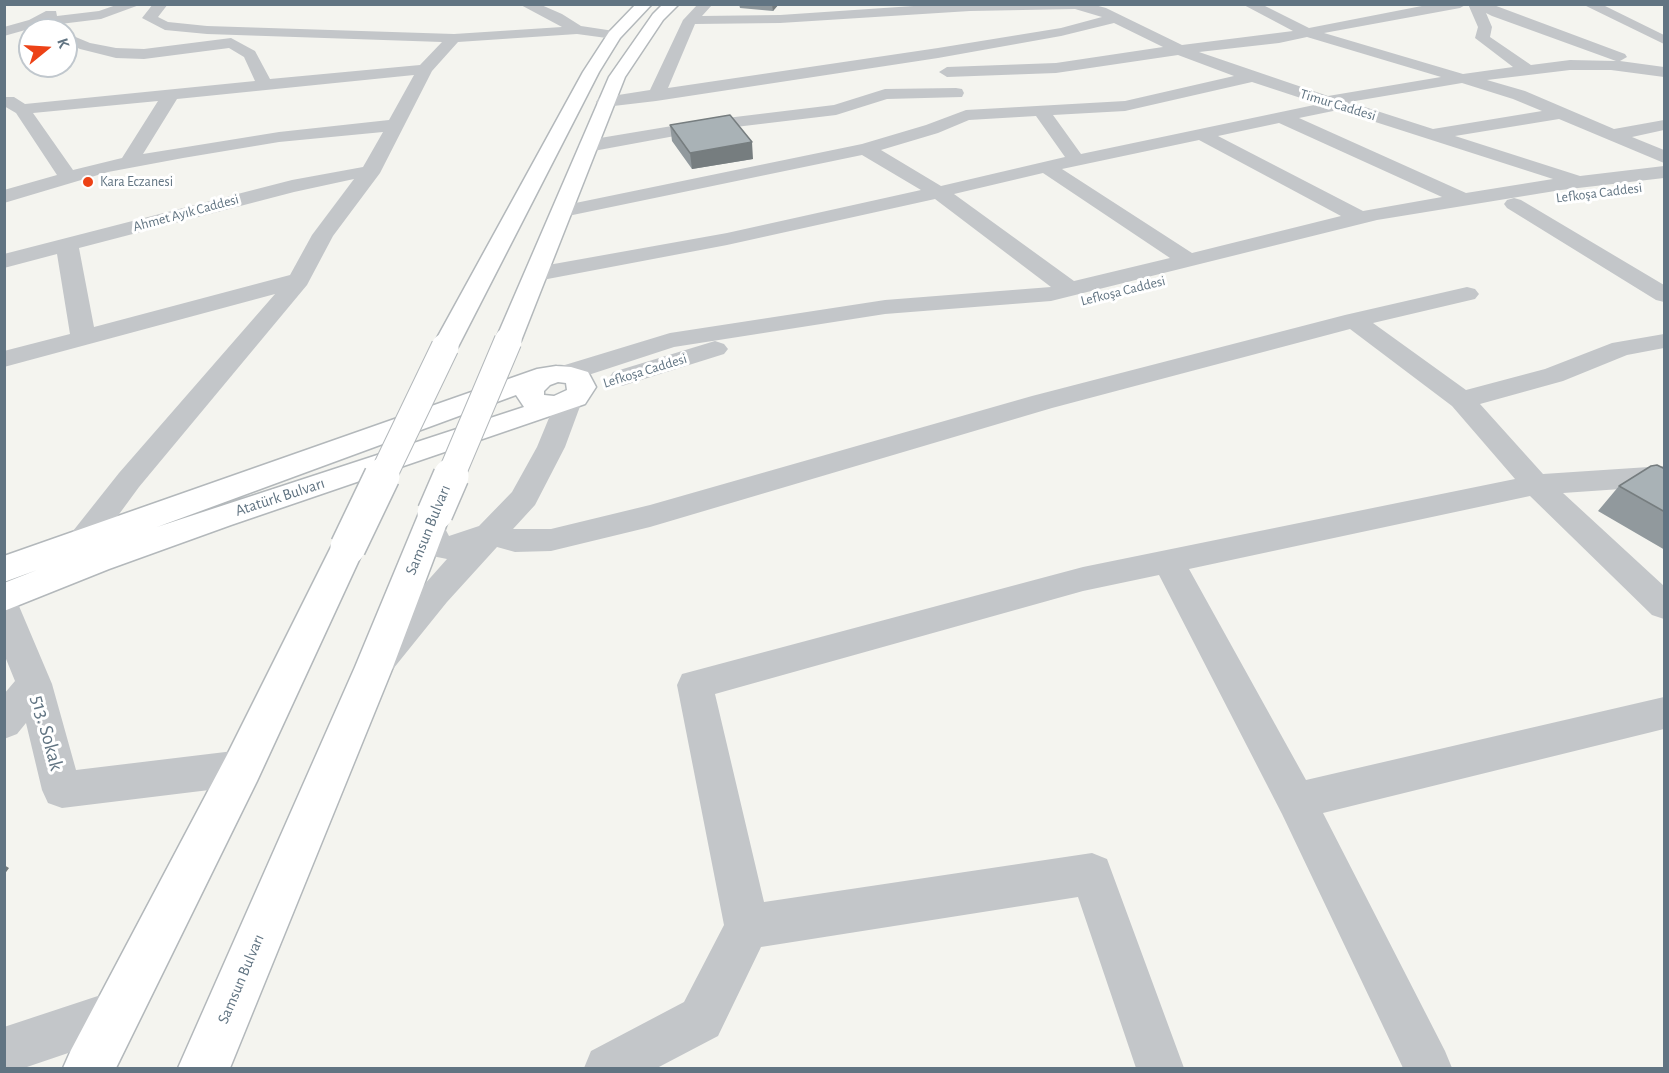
<!DOCTYPE html>
<meta charset="utf-8">
<style>
body{margin:0}
#map{position:relative;width:1669px;height:1073px;overflow:hidden;background:#f4f4ef;font-family:"Alegreya Sans",sans-serif}
canvas{display:block}
.frame{position:absolute;inset:0;border:6px solid #617482;pointer-events:none}
.north{position:absolute;left:18px;top:18px;width:60px;height:60px;box-sizing:border-box;background:#fff;border:2px solid #c0c7cd;border-radius:50%;rotate:72deg;font-size:16px;font-weight:700;line-height:24px;text-align:center;color:#617482}
.north::after{content:'';display:block;margin:auto;width:21px;height:27px;background:#ed4216;clip-path:polygon(50% 0,100% 100%,50% 72%,0 100%)}
</style>
<div id="map">
<canvas width="1669" height="1073"></canvas>
<div class="frame"></div>
<div class="north">K</div>
</div>
<script>
const ctx = document.querySelector('canvas').getContext('2d');
ctx.lineJoin = 'round';
const poly = rows => new Path2D(rows.map(r => 'M' + r).join(''));
function trace(path, color, width, dash) { ctx.strokeStyle = color; ctx.lineWidth = width; ctx.lineCap = dash ? 'butt' : 'round'; ctx.setLineDash(dash || []); ctx.stroke(path); }
function fillPath(path, color) { ctx.fillStyle = color; ctx.fill(path, 'evenodd'); }
function write(font, color, halo, rows, align = 'center') {
  ctx.font = font + ' "Alegreya Sans",sans-serif'; ctx.lineWidth = 6; ctx.setLineDash([]); ctx.textBaseline = 'middle'; ctx.strokeStyle = halo; ctx.fillStyle = color; for (const [text, x, y, turn = 0] of rows) {
    ctx.save(); ctx.translate(x, y); ctx.rotate((+turn || 0) * Math.PI / 180); ctx.textAlign = isNaN(turn) ? turn : align; if (halo) ctx.strokeText(text, 0, 0); ctx.fillText(text, 0, 0); ctx.restore();
  }
}
const minor = poly([
 [119,4,142,4,101,19,36,27,4,36,4,27,29,20,46,11,56,11,57,16,99,11,119,4],
 [153,4,168,4,158,17,168,22,207,26,454,34,562,27,519,4,539,4,562,14,581,26,614,31,621,35,614,39,577,34,458,42,432,71,380,173,333,236,307,285,139,487,95,547,84,550,73,547,68,539,73,531,119,473,275,294,4,367,4,351,70,334,57,254,4,268,4,254,292,180,363,167,383,132,279,142,183,158,108,172,4,203,4,190,57,175,16,113,4,106,4,97,14,97,25,104,255,81,244,57,229,48,144,59,116,58,80,49,66,43,66,33,90,43,116,48,144,49,231,38,255,51,270,79,420,65,442,42,207,34,165,30,142,18,153,4],
 [414,75,389,120,279,132,143,154,177,99,414,75],
 [158,101,122,158,73,170,33,113,158,101],
 [354,179,312,235,290,275,94,327,79,248,294,192,354,179],
 [698,4,712,5,702,16,780,15,943,4,1091,4,1106,8,1182,45,1293,31,1242,4,1261,4,1309,28,1432,4,1467,4,1460,8,1324,33,1463,74,1513,67,1475,38,1478,27,1468,4,1491,4,1625,54,1627,57,1620,61,1664,67,1664,77,1611,70,1570,70,1487,80,1525,91,1614,129,1664,120,1664,130,1632,137,1664,150,1664,163,1559,119,1455,136,1580,176,1664,166,1664,178,1561,190,1377,220,1051,301,885,314,674,347,573,380,564,382,555,380,551,374,555,368,670,333,885,300,1051,287,935,199,727,245,537,281,529,279,526,274,529,269,537,267,727,233,921,190,862,155,563,217,556,215,553,211,556,207,862,144,926,125,966,110,1125,101,1234,76,1178,55,1056,73,947,77,939,72,947,67,1056,63,1163,47,1114,23,1061,36,938,58,656,101,605,107,599,106,596,102,599,98,650,90,683,20,698,4],
 [1075,9,1102,17,1061,28,938,48,668,88,695,24,780,23,970,11,1075,9],
 [1486,13,1492,16,1616,61,1570,60,1531,65,1490,37,1492,27,1486,13],
 [1307,37,1441,77,1328,96,1199,52,1279,43,1307,37],
 [1252,82,1319,104,1081,154,1053,115,1125,111,1252,82],
 [1462,83,1513,99,1542,111,1433,129,1349,102,1462,83],
 [1338,110,1553,179,1466,193,1299,118,1338,110],
 [1036,116,1065,157,941,186,881,150,938,133,969,120,1036,116],
 [1279,123,1442,197,1363,211,1218,136,1279,123],
 [1199,140,1341,216,1192,253,1062,169,1199,140],
 [1043,173,1170,258,1074,281,954,194,1043,173],
 [1582,4,1601,4,1664,35,1664,44,1582,4],
 [956,88,962,89,964,93,962,97,887,99,836,115,702,131,588,152,581,150,579,146,581,142,588,140,702,121,834,105,885,89,956,88],
 [1514,198,1521,200,1664,285,1664,302,1656,300,1507,208,1504,204,1507,200,1514,198],
 [1467,287,1475,289,1479,294,1475,299,1373,323,1466,390,1545,369,1612,343,1664,334,1664,348,1627,355,1563,381,1480,404,1543,474,1664,466,1664,486,1563,493,1664,586,1664,619,1652,615,1530,496,1189,569,1306,780,1664,697,1664,729,1323,813,1445,1051,1452,1068,1403,1068,1282,814,1159,575,1083,591,715,694,764,902,1092,853,1107,859,1184,1068,1136,1068,1078,897,761,947,718,1036,657,1068,584,1068,591,1051,684,1002,724,925,677,685,682,674,1083,567,1515,479,1452,406,1350,329,1052,408,650,527,551,551,515,552,497,547,447,602,393,669,380,673,367,669,362,659,367,649,447,559,427,555,413,527,418,519,429,516,440,519,449,536,479,526,512,492,537,447,556,401,559,395,569,393,579,395,582,401,565,447,535,505,513,529,551,529,650,505,1032,396,1345,315,1467,287],
 [715,341,724,344,728,349,724,354,622,386,613,384,609,378,613,372,715,341],
 [4,595,16,599,52,684,76,770,242,750,256,756,262,768,256,780,242,786,62,808,48,803,42,790,26,723,17,734,4,739,4,694,15,681,4,654,4,595],
 [116,990,133,997,140,1014,133,1031,24,1068,4,1068,4,1027,116,990]
]);
const major = poly([
 [636,4,652,4,620,38,599,72,458,347,454,353,445,355,436,353,432,347,583,72,609,32,636,4],
 [663,4,679,4,663,20,625,77,521,341,517,347,508,349,499,347,495,341,609,77,653,14,663,4],
 [556,366,571,367,588,372,596,387,585,404,231,525,109,569,4,611,4,583,37,570,4,582,4,556,537,369,556,366],
 [558,382,566,383,567,390,554,396,544,395,544,391,550,385,558,382],
 [516,395,524,407,157,527,516,395],
 [435,502,446,505,451,513,393,667,230,1068,178,1068,355,667,419,513,424,505,435,502],
 [348,535,360,538,365,547,257,781,116,1068,63,1068,71,1050,227,755,331,547,336,538,348,535]
]);
const majorBridgeFar1 = poly([
 [382,478,445,347],
 [450,478,508,341]
]);
const majorBridge = poly([
 [435,513,451,476],
 [348,547,382,476]
]);
const wall = poly([
 [739,4,779,4,773,11,740,8],
 [670,125,753,159,692,169,672,141],
 [1665,469,1665,550,1598,511,1619,486]
]);
const shadedWall = poly([
 [772,4,779,4,773,11],
 [752,142,753,159,692,169,690,153],
 [4,865,9,868,4,875]
]);
const building = poly([
 [730,115,752,142,690,153,670,125,730,115],
 [1657,465,1665,469,1665,512,1619,486,1651,466,1657,465]
]);
const markers = [
 [88,182,6,"#ed4216"]
];
const farStreetnames = [
 ["Timur Caddesi",1338,105,17],
 ["Lefkoşa Caddesi",1599,193,-7],
 ["Ahmet Ayık Caddesi",186,213,-15],
 ["Lefkoşa Caddesi",1123,291,-14],
 ["Lefkoşa Caddesi",645,371,-17]
];
const farPoinames = [
 ["Kara Eczanesi",100,182]
];
const streetNames = [
 ["Atatürk Bulvarı",280,497,-18],
 ["Samsun Bulvarı",428,530,-68],
 ["Samsun Bulvarı",241,979,-67]
];
const nearStreetnames = [
 ["513. Sokak",47,733,75]
];
trace(major, '#b3b8bb', 3);
fillPath(minor, '#c3c6c9');
fillPath(major, '#fff');
trace(majorBridgeFar1, '#b3b8bb', 29, []);
trace(majorBridge, '#b3b8bb', 38, []);
trace(majorBridgeFar1, '#fff', 27);
trace(majorBridge, '#fff', 35);
fillPath(wall, '#91999d');
fillPath(shadedWall, '#767d7f');
fillPath(building, '#a9b2b6');
trace(building, '#767d7f', 1.5);
for (const [x, y, r, color] of markers) { const dot = new Path2D(); dot.arc(x, y, r, 0, 2 * Math.PI); ctx.fillStyle = color; ctx.fill(dot); trace(dot, '#fff', 2); }
write('14px', '#617482', '#fff', farStreetnames);
write('14px', '#617482', '#fff', farPoinames, 'left');
write('16px', '#617482', '#fff', streetNames);
write('20px', '#617482', '#fff', nearStreetnames);
</script>
